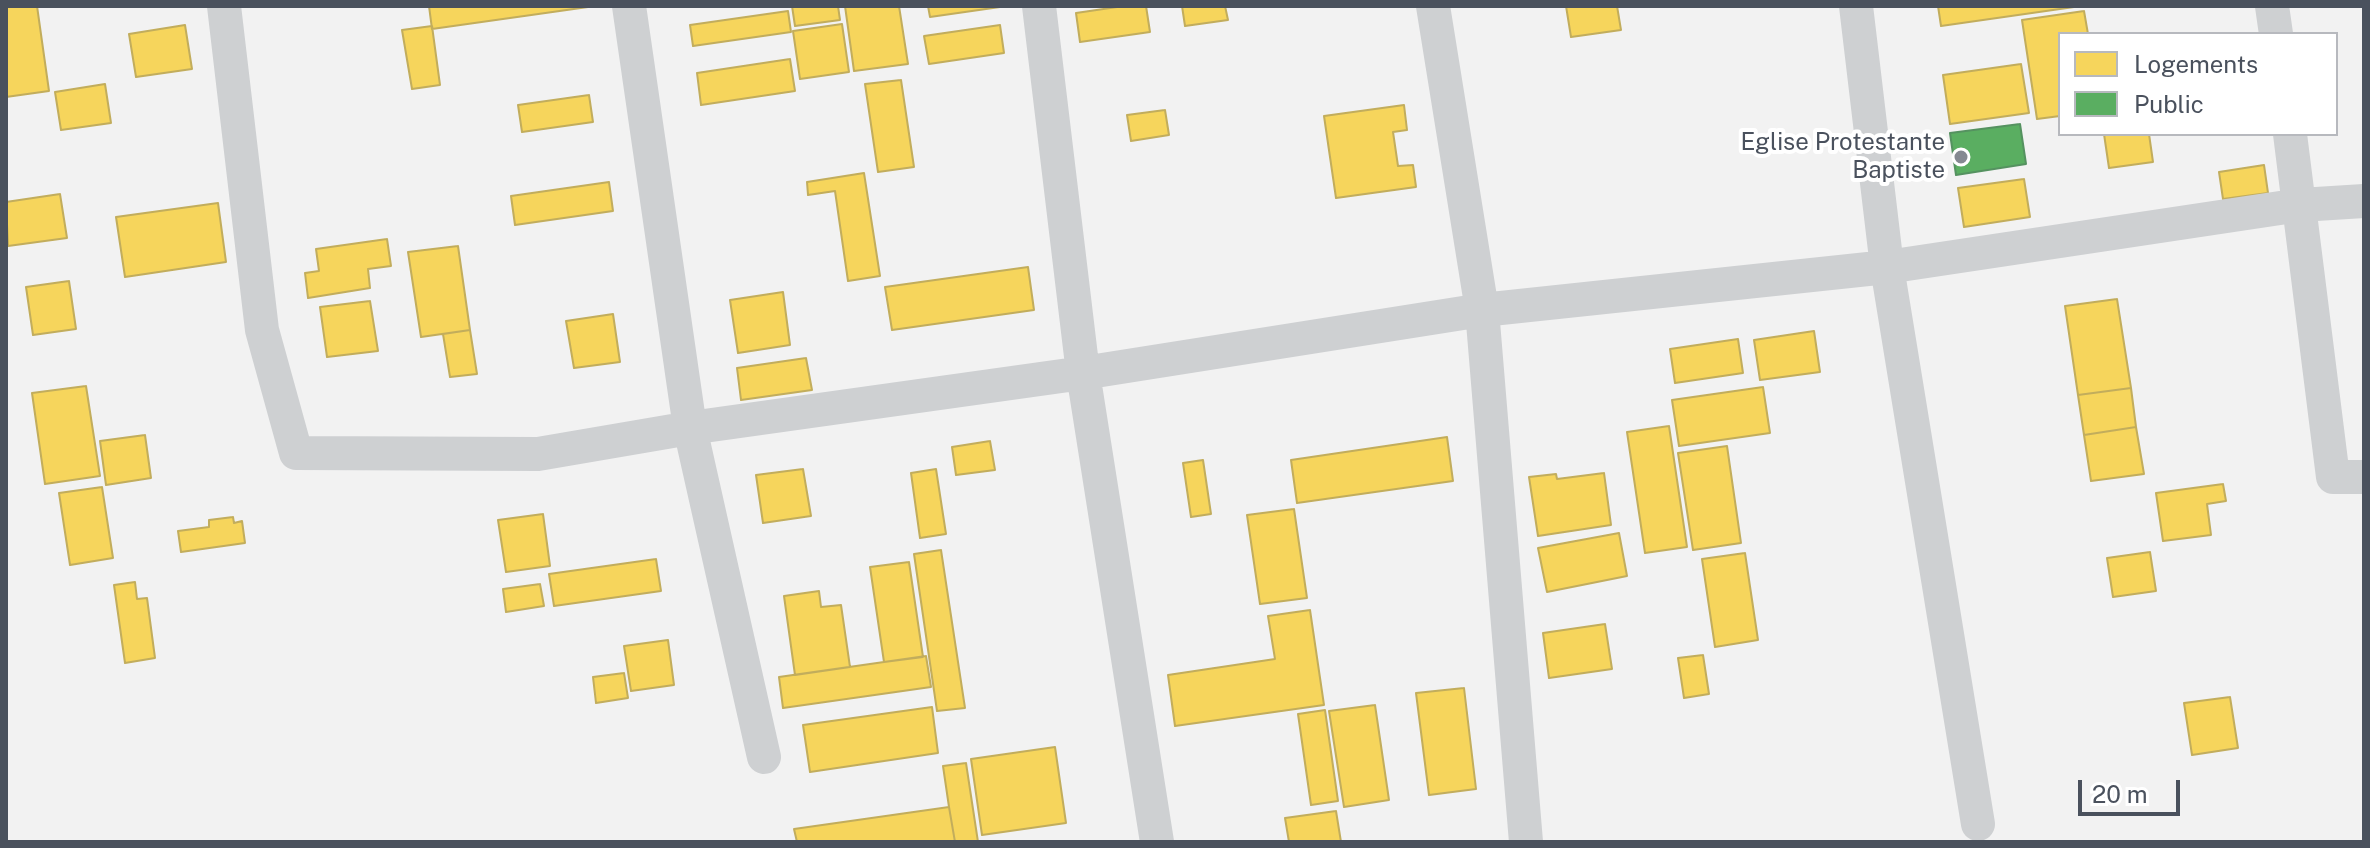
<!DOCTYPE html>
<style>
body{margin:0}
#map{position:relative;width:2370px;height:848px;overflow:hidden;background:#f2f2f2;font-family:"Public Sans",sans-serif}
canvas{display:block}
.frame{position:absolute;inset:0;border:8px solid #4a515d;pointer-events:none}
.legend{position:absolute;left:2058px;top:32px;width:280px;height:104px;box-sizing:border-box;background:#fff;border:2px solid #b7b9be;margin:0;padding:10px 14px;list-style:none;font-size:24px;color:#4a515d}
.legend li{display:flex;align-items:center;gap:16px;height:40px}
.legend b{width:40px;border:2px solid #b7b9be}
.scale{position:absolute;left:2078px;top:780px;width:102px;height:36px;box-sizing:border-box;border:4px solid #4a515d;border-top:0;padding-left:10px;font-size:24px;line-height:28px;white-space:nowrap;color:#4a515d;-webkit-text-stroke:6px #fff;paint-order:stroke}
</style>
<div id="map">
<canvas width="2370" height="848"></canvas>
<div class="frame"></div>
<ul class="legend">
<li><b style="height:22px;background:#f6d55c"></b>Logements</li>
<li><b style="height:22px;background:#5aae61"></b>Public</li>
</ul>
<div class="scale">20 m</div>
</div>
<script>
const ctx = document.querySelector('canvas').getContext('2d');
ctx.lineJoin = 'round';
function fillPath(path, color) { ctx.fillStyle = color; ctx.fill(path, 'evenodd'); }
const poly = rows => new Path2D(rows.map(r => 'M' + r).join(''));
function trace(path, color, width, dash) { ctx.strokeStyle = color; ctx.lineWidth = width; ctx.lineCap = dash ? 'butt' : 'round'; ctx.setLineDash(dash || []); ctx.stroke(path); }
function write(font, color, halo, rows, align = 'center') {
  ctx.font = font + ' "Public Sans",sans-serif'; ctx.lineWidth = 8; ctx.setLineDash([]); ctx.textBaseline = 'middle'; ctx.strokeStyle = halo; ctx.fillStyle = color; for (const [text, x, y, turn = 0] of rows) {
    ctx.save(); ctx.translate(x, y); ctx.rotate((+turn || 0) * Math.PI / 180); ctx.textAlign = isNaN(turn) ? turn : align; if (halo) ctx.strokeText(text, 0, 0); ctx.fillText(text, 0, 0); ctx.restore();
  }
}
const homes = poly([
 [6,6,37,6,49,91,6,97,6,6],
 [429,6,587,6,588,7,432,29,429,6],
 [792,6,838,6,840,20,795,26,792,6],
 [845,6,899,6,908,64,854,71,845,6],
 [928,6,999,6,1000,7,930,17,928,6],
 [1124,6,1146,6,1150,32,1080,42,1076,13,1124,6],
 [1182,6,1225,6,1228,20,1185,26,1182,6],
 [1566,6,1617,6,1621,30,1571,37,1566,6],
 [1938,6,2081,6,1941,26,1938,6],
 [788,11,791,32,693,46,690,25,788,11],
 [2084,11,2088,34,2060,34,2060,116,2037,119,2022,20,2084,11],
 [842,24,849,72,800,79,793,31,842,24],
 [185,25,192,69,136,77,129,34,185,25],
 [1000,25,1004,53,929,64,924,36,1000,25],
 [432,26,440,85,412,89,402,30,432,26],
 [790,59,795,91,701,105,697,73,790,59],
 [2021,64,2029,113,1950,124,1943,75,2021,64],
 [901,80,914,167,878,172,865,84,901,80],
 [105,84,111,123,61,130,55,92,105,84],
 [589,95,593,122,522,132,518,105,589,95],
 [1404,105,1407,130,1393,132,1398,166,1413,165,1416,187,1336,198,1324,116,1404,105],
 [1165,110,1169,135,1131,141,1127,115,1165,110],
 [2104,134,2149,134,2153,162,2109,168,2104,134],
 [2264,165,2268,193,2223,199,2219,172,2264,165],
 [864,173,880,276,848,281,835,191,808,195,807,182,864,173],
 [2024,179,2030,217,1964,227,1958,188,2024,179],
 [609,182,613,211,515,225,511,196,609,182],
 [60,194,67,238,8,246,6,202,60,194],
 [218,203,226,262,125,277,116,217,218,203],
 [387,239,391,266,368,269,370,288,308,298,305,273,319,271,316,249,387,239],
 [458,246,470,330,421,337,408,252,458,246],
 [1028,267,1034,310,892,330,885,287,1028,267],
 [69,281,76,329,33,335,26,287,69,281],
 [783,292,790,345,738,353,730,300,783,292],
 [2117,299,2131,388,2078,395,2065,306,2117,299],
 [370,301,378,351,327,357,320,307,370,301],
 [613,314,620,362,574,368,566,321,613,314],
 [470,330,477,374,450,377,443,334,470,330],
 [1814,331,1820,372,1760,380,1754,340,1814,331],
 [1738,339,1743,373,1675,383,1670,349,1738,339],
 [806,358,812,390,741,400,737,368,806,358],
 [86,386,100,476,45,484,32,393,86,386],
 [1763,387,1770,433,1679,446,1672,400,1763,387],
 [2131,388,2136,427,2084,435,2078,395,2131,388],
 [1669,426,1687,547,1645,553,1627,432,1669,426],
 [2136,427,2144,474,2091,481,2084,435,2136,427],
 [145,435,151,478,106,485,100,441,145,435],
 [1447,437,1453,481,1297,503,1291,460,1447,437],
 [990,441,995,470,956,475,952,447,990,441],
 [1727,446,1741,543,1693,550,1678,453,1727,446],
 [1203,460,1211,514,1191,517,1183,463,1203,460],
 [803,469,811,516,763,523,756,475,803,469],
 [936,469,946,534,920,538,911,473,936,469],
 [1604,473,1611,525,1538,536,1529,477,1556,474,1557,479,1604,473],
 [2223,484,2226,501,2207,504,2211,535,2163,541,2156,493,2223,484],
 [102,487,113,558,70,565,59,493,102,487],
 [1294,509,1307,598,1260,604,1247,515,1294,509],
 [543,514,550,566,506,572,498,520,543,514],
 [233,517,234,523,242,521,245,543,181,552,178,531,209,527,209,520,233,517],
 [1619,533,1627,576,1547,592,1538,548,1619,533],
 [941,550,965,708,937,711,914,554,941,550],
 [2150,552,2156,591,2113,597,2107,558,2150,552],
 [1745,553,1758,640,1715,647,1702,559,1745,553],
 [656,559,661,591,554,606,549,574,656,559],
 [909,562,923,657,884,662,870,567,909,562],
 [135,582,137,599,147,598,155,658,125,663,114,585,135,582],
 [540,584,544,606,506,612,503,589,540,584],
 [819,591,821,607,841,605,850,667,795,675,784,596,819,591],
 [1310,610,1324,705,1175,726,1168,675,1275,659,1268,616,1310,610],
 [1605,624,1612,669,1549,678,1543,633,1605,624],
 [668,640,674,685,631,691,624,646,668,640],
 [1703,655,1709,694,1684,698,1678,658,1703,655],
 [926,656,931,687,783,708,779,677,926,656],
 [624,673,628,698,596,703,593,677,624,673],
 [1464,688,1476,789,1429,795,1416,693,1464,688],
 [2230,697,2238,748,2192,755,2184,703,2230,697],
 [1375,705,1389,800,1344,807,1329,711,1375,705],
 [932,707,938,753,810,772,803,725,932,707],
 [1325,710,1338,801,1311,805,1298,714,1325,710],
 [1055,747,1066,823,982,835,971,759,1055,747],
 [966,763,978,842,955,842,949,807,943,766,966,763],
 [949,807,955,842,797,842,794,829,949,807],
 [1336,811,1341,842,1289,842,1285,818,1336,811]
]);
const public = poly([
 [2020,124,2026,164,1956,175,1950,133,2020,124]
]);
const minor = poly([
 [224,6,262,330,296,453,538,454,690,428,1083,373,1482,310,1887,267,2300,205,2364,201],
 [629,6,690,428,764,757],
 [1039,6,1083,373,1157,842],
 [1433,6,1482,310,1526,842],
 [1856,6,1887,267,1978,824],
 [2272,6,2276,34],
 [2290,134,2333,477,2364,477]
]);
const markers = [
 [1961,157,8,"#858991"]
];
const poiNames = [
 ["Eglise Protestante",1945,143],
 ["Baptiste",1945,171]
];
fillPath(homes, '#f6d55c');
trace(homes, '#c2ad5c', 2);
fillPath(public, '#5aae61');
trace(public, '#559260', 2);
trace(minor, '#ced0d2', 34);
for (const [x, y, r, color] of markers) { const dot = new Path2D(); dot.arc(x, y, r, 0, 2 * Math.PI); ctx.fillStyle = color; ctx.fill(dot); trace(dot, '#fff', 3); }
write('24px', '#4a515d', '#fff', poiNames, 'right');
</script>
